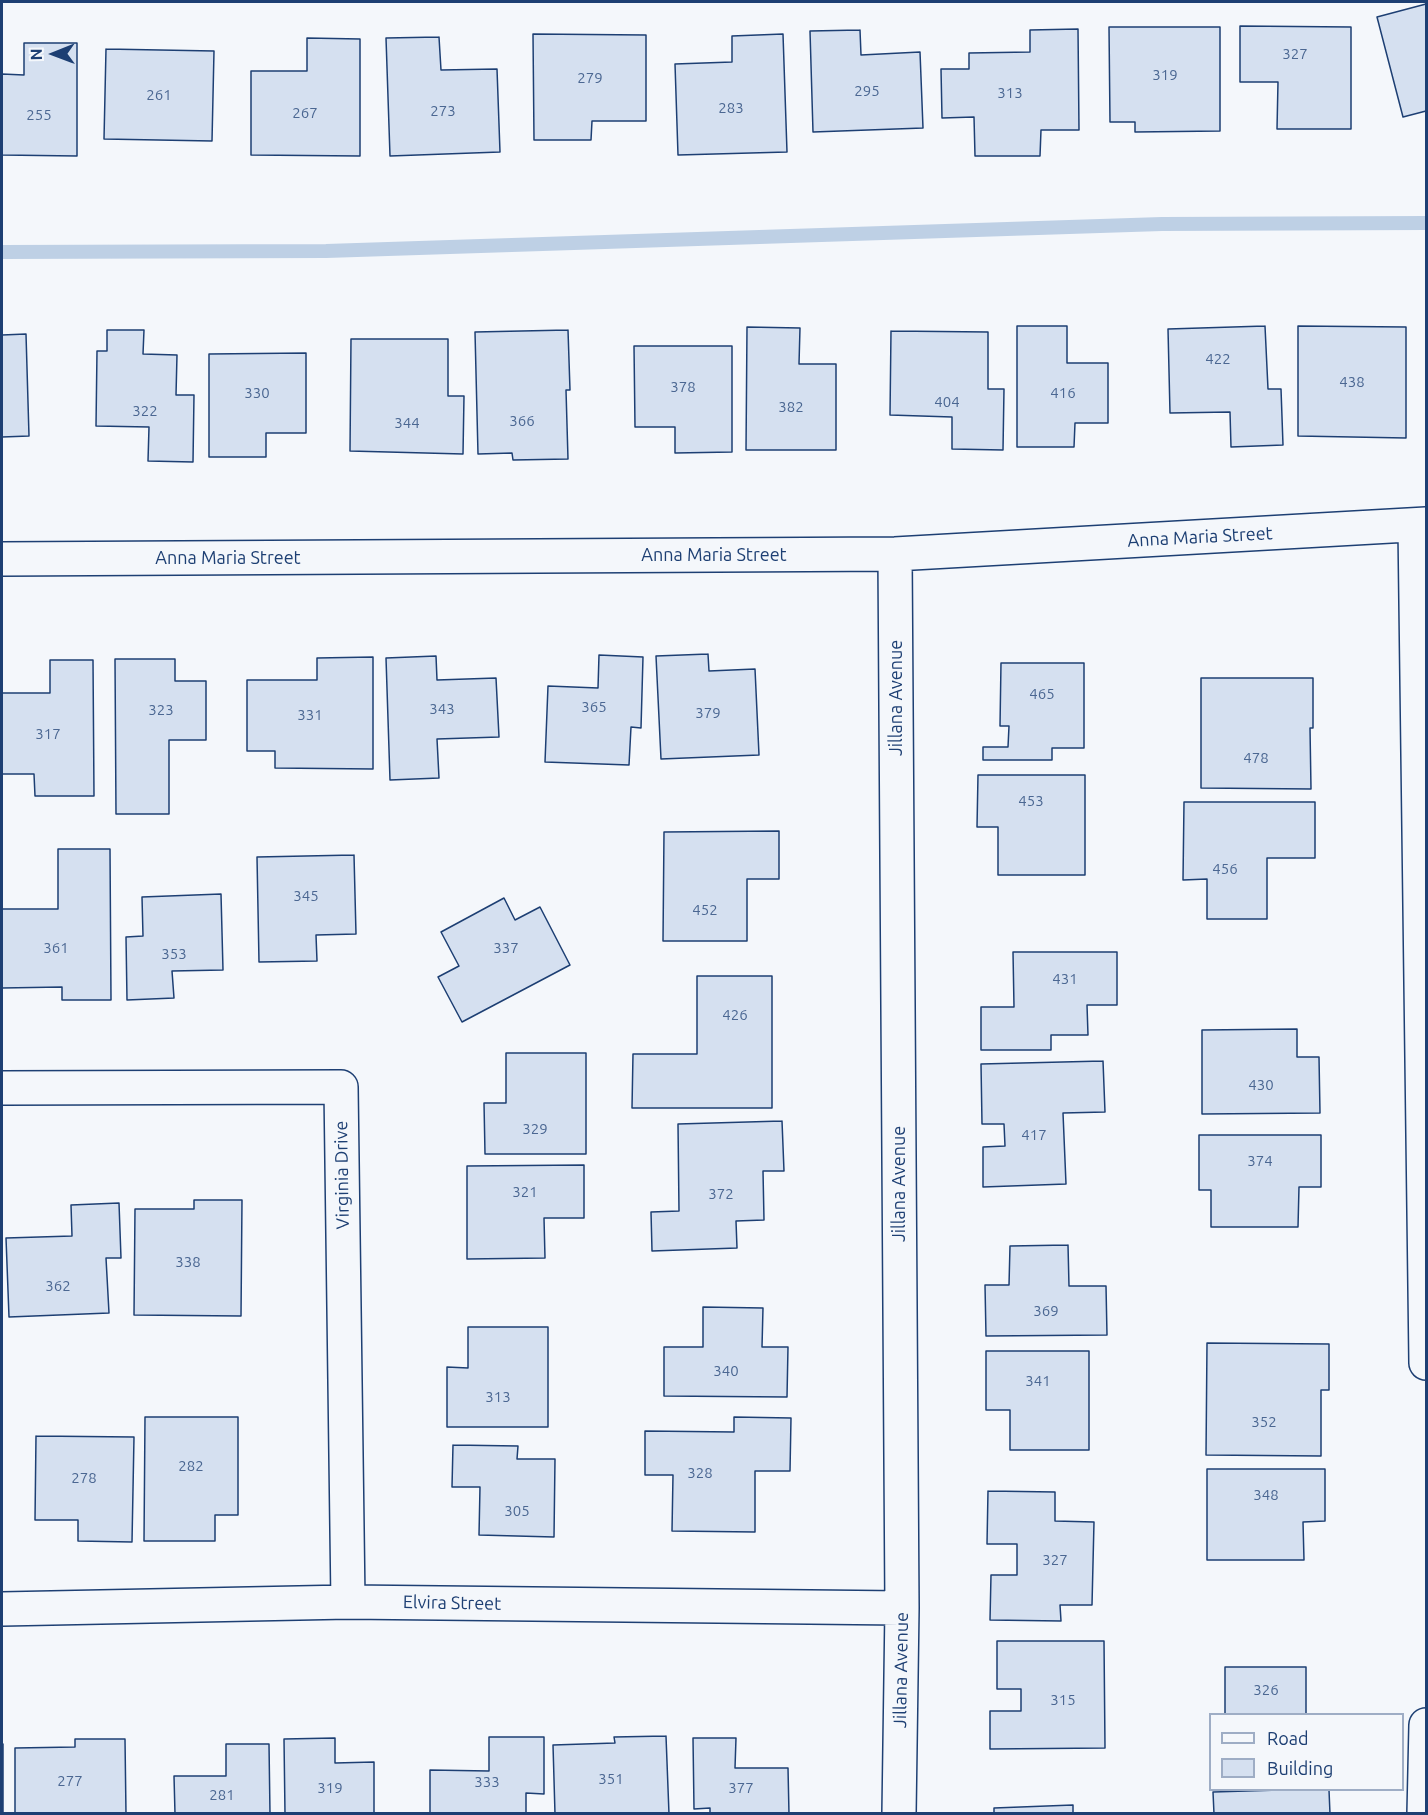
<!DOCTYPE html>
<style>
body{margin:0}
#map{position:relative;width:1428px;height:1815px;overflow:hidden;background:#f4f7fb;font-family:Ubuntu,sans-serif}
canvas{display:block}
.frame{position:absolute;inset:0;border:3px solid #1d3f73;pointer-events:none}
.legend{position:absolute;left:1209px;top:1713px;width:195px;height:78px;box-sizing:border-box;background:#f4f7fb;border:2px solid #9eadc5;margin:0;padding:8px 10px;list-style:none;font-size:18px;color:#1d3f73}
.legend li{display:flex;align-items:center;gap:12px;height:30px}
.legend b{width:30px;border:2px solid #9eadc5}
.north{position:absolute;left:24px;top:24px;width:60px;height:60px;-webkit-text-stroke:4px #f4f7fb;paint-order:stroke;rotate:269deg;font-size:16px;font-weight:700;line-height:24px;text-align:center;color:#1d3f73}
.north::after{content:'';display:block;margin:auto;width:21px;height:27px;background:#1d3f73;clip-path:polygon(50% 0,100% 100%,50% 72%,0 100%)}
</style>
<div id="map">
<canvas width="1428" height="1815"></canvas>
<div class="frame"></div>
<ul class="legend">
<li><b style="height:8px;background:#f4f7fb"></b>Road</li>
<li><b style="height:16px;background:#d5e0f0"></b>Building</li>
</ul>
<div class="north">N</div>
</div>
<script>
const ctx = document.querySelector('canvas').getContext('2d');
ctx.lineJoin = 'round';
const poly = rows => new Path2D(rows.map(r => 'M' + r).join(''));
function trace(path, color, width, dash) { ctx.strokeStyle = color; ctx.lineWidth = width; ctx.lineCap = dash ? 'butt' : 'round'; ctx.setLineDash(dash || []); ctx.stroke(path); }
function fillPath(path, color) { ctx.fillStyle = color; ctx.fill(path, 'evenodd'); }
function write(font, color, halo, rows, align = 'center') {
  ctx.font = font + ' Ubuntu,sans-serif'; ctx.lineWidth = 4.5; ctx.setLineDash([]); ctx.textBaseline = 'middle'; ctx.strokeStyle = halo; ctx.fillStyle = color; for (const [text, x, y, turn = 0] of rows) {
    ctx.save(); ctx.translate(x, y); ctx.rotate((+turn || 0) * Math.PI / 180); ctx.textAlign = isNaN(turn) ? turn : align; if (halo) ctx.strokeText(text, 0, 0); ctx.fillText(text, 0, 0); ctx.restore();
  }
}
const stream = poly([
 [2,252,326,251,1162,224,1426,223]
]);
const building = poly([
 [1426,4,1426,111,1403,117,1377,17,1426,4],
 [1240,26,1351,27,1351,129,1277,129,1278,82,1240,82,1240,26],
 [1109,27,1220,27,1220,131,1135,132,1135,122,1110,122,1109,27],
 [1078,29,1079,130,1041,130,1040,156,975,156,974,117,942,118,941,69,969,69,969,53,1030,52,1030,30,1078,29],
 [860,30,861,55,920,52,923,128,813,132,810,31,860,30],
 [533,34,646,35,646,121,592,121,591,140,534,140,533,34],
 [783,34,787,152,678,155,675,64,732,62,732,36,783,34],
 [439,37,441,70,497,69,500,152,390,156,386,38,439,37],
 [307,38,360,39,360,156,251,155,251,71,307,71,307,38],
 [24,43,77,43,77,156,2,155,2,74,24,75,24,43],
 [106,49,214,51,212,141,104,139,106,49],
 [1017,326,1067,326,1067,363,1108,363,1108,423,1075,423,1074,447,1017,447,1017,326],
 [1265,326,1268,389,1281,389,1283,445,1231,447,1230,412,1170,413,1168,329,1265,326],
 [1298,326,1406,327,1406,438,1298,436,1298,326],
 [747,327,800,328,799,364,836,364,836,450,746,450,747,327],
 [107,330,144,330,143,354,177,355,176,395,194,395,193,462,148,461,149,427,96,426,97,351,107,351,107,330],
 [568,330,570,390,566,390,568,459,513,460,512,453,478,454,475,332,568,330],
 [891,331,988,332,988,389,1004,389,1003,450,952,449,952,417,890,415,891,331],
 [26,334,29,436,2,437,2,335,26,334],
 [351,339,448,339,448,396,464,396,463,454,350,451,351,339],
 [634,346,732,346,732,452,675,453,675,427,635,427,634,346],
 [306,353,306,433,266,433,266,457,209,457,209,354,306,353],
 [708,654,709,671,755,669,759,755,661,759,656,656,708,654],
 [599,655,643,657,641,728,631,727,629,765,545,762,548,686,598,688,599,655],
 [436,656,437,680,496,678,499,737,437,739,439,778,390,780,386,658,436,656],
 [373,657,373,769,275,768,275,751,247,751,247,680,317,680,317,658,373,657],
 [115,659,175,659,175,681,206,681,206,740,169,740,169,814,116,814,115,659],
 [50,660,93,660,94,796,35,796,34,774,2,774,2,693,50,693,50,660],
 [1001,663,1084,663,1084,748,1052,748,1052,760,983,760,983,747,1008,747,1009,726,1000,726,1001,663],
 [1201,678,1313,678,1313,728,1310,728,1311,789,1201,788,1201,678],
 [978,775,1085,775,1085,875,998,875,998,827,977,827,978,775],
 [1184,802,1315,802,1315,858,1267,858,1267,919,1207,919,1207,879,1183,880,1184,802],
 [779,831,779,879,747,879,747,941,663,941,664,832,779,831],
 [58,849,110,849,111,1000,62,1000,62,987,2,988,2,909,58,909,58,849],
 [354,855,356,934,316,935,317,961,259,962,257,857,354,855],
 [221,894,223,970,172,971,174,998,127,1000,126,937,143,936,142,897,221,894],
 [504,898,515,920,540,907,570,965,462,1022,438,977,459,966,441,932,504,898],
 [1013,952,1117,952,1117,1005,1087,1005,1088,1035,1051,1035,1051,1050,981,1050,981,1007,1014,1007,1013,952],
 [697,976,772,976,772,1108,632,1108,633,1054,697,1054,697,976],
 [1297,1029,1297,1057,1319,1057,1320,1113,1202,1114,1202,1030,1297,1029],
 [506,1053,586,1053,586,1154,485,1154,484,1103,506,1103,506,1053],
 [1103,1061,1105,1112,1063,1113,1066,1184,983,1187,983,1147,1005,1146,1004,1124,982,1124,981,1064,1103,1061],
 [782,1121,784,1171,763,1171,764,1220,736,1221,737,1248,652,1251,651,1212,679,1211,678,1124,782,1121],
 [1199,1135,1321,1135,1321,1187,1299,1187,1298,1227,1211,1227,1211,1190,1199,1190,1199,1135],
 [584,1165,584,1218,544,1218,545,1258,467,1259,467,1166,584,1165],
 [194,1200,242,1200,241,1316,134,1315,135,1209,194,1209,194,1200],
 [119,1203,121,1258,106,1258,109,1313,9,1317,6,1238,72,1236,71,1205,119,1203],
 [1068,1245,1069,1286,1106,1286,1107,1335,986,1336,985,1285,1009,1285,1010,1246,1068,1245],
 [703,1307,763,1308,762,1347,788,1347,787,1397,664,1396,664,1347,703,1347,703,1307],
 [468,1327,548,1327,548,1427,447,1427,447,1367,468,1368,468,1327],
 [1207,1343,1329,1344,1329,1390,1321,1390,1321,1456,1206,1455,1207,1343],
 [986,1351,1089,1351,1089,1450,1010,1450,1010,1410,986,1410,986,1351],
 [145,1417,238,1417,238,1515,215,1515,215,1541,144,1541,145,1417],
 [734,1417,791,1418,790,1471,755,1471,755,1532,672,1531,673,1475,645,1475,645,1431,734,1432,734,1417],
 [36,1436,134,1437,132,1542,78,1541,78,1520,35,1520,36,1436],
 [453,1445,518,1446,517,1459,555,1459,554,1537,479,1535,480,1487,452,1487,453,1445],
 [1207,1469,1325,1469,1325,1521,1303,1522,1304,1560,1207,1560,1207,1469],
 [988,1491,1055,1492,1055,1521,1094,1522,1092,1605,1060,1605,1061,1621,990,1620,991,1575,1017,1575,1017,1544,987,1544,988,1491],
 [997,1641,1104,1641,1105,1748,990,1749,990,1711,1021,1711,1021,1689,997,1689,997,1641],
 [1225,1667,1306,1667,1306,1714,1330,1714,1225,1714,1225,1667],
 [666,1736,669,1814,555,1814,553,1745,615,1743,614,1737,666,1736],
 [489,1737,544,1737,544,1794,526,1793,526,1814,430,1814,430,1770,489,1771,489,1737],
 [335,1738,335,1763,374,1762,374,1814,285,1814,284,1739,335,1738],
 [693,1738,736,1738,735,1768,788,1768,789,1814,710,1814,710,1808,694,1809,693,1738],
 [75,1739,125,1739,126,1814,15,1814,15,1748,75,1747,75,1739],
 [2,1744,3,1744,3,1814,2,1814,2,1744],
 [226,1744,269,1744,270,1814,175,1814,174,1776,226,1776,226,1744],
 [1280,1790,1329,1790,1330,1814,1214,1814,1213,1792,1280,1790],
 [1073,1805,1073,1814,994,1814,994,1808,1073,1805]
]);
const minor = poly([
 [1415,525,1426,1363],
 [895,554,902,1608,899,1814],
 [2,559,895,554,1426,524],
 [2,1088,341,1087,348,1602],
 [2,1609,348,1602,902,1608],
 [1424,1814,1426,1725]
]);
const numberNames = [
 ["327",1295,54],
 ["319",1165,75],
 ["279",590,78],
 ["295",867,91],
 ["313",1010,93],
 ["261",159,95],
 ["283",731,108],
 ["273",443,111],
 ["267",305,113],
 ["255",39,115],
 ["422",1218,359],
 ["438",1352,382],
 ["378",683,387],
 ["330",257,393],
 ["416",1063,393],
 ["404",947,402],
 ["382",791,407],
 ["322",145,411],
 ["366",522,421],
 ["344",407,423],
 ["465",1042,694],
 ["365",594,707],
 ["343",442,709],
 ["323",161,710],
 ["379",708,713],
 ["331",310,715],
 ["317",48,734],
 ["478",1256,758],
 ["453",1031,801],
 ["456",1225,869],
 ["345",306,896],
 ["452",705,910],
 ["361",56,948],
 ["337",506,948],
 ["353",174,954],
 ["431",1065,979],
 ["426",735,1015],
 ["430",1261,1085],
 ["329",535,1129],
 ["417",1034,1135],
 ["374",1260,1161],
 ["321",525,1192],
 ["372",721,1194],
 ["338",188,1262],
 ["362",58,1286],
 ["369",1046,1311],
 ["340",726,1371],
 ["341",1038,1381],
 ["313",498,1397],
 ["352",1264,1422],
 ["282",191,1466],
 ["328",700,1473],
 ["278",84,1478],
 ["348",1266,1495],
 ["305",517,1511],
 ["327",1055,1560],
 ["326",1266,1690],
 ["315",1063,1700],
 ["351",611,1779],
 ["277",70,1781],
 ["333",487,1782],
 ["319",330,1788],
 ["377",741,1788],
 ["281",222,1795]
];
const streetNames = [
 ["Anna Maria Street",1200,537,-3],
 ["Anna Maria Street",714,555],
 ["Anna Maria Street",228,558],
 ["Jillana Avenue",896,698,-90],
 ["Virginia Drive",342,1175,-91],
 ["Jillana Avenue",899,1184,-90],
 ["Elvira Street",452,1603,1],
 ["Jillana Avenue",901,1670,-89]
];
trace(stream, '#bed0e5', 14);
fillPath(building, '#d5e0f0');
trace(building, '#1d3f73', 1.5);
trace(minor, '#1d3f73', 36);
trace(minor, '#f4f7fb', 33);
write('15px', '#4b6792', null, numberNames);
write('18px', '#1d3f73', '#f4f7fb', streetNames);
</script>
